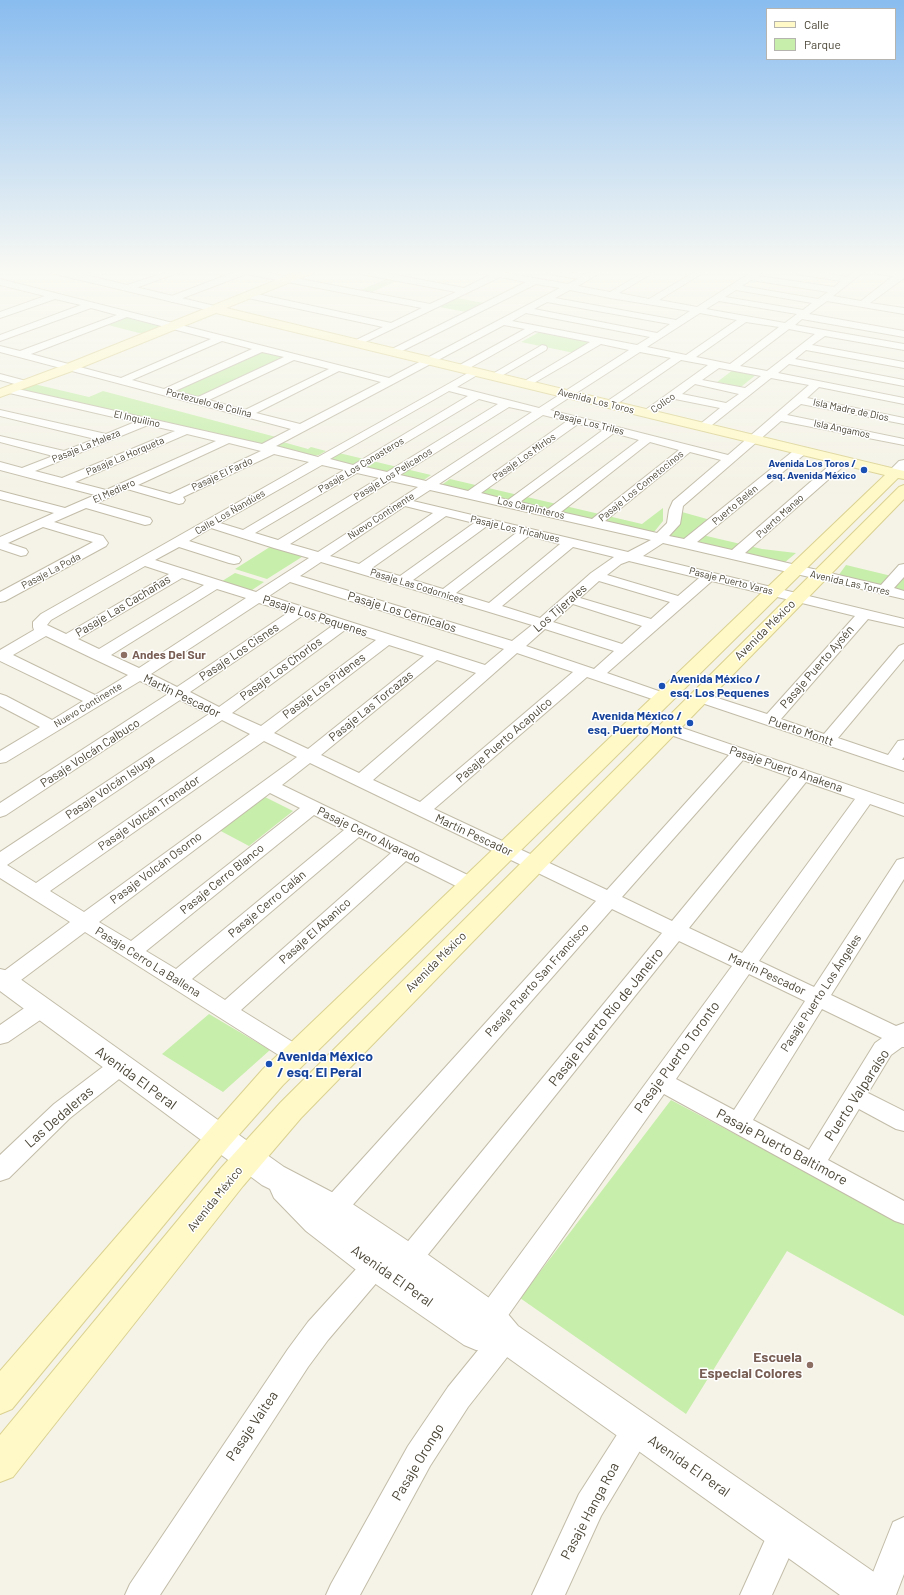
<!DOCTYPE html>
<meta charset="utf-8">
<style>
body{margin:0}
#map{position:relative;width:904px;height:1595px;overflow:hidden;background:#f5f3e7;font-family:Barlow,sans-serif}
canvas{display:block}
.legend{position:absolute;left:766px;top:8px;width:130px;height:52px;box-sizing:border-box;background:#fff;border:1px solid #b6b4ae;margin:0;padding:5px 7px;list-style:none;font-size:12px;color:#494435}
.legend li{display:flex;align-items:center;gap:8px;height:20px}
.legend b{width:20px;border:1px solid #b6b4ae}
</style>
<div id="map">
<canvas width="904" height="1595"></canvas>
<ul class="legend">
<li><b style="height:5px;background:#fff9c7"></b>Calle</li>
<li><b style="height:11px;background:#c7eeab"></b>Parque</li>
</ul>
</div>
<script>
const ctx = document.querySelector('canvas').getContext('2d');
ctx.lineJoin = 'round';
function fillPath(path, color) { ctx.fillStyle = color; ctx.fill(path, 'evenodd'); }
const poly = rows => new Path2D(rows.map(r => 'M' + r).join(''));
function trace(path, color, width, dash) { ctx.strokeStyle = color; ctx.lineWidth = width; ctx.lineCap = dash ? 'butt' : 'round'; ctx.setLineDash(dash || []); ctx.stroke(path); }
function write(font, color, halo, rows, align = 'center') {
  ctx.font = font + ' Barlow,sans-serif'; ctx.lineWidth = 3; ctx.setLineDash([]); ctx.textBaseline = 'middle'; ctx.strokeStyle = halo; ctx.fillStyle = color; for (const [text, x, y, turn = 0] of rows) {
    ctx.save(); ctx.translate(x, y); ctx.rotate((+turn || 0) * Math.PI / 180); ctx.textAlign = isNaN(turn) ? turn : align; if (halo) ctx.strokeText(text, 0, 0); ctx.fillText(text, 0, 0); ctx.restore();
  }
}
const green = poly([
 [388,278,399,280,372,292,361,290],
 [457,298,484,303,466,312,439,307],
 [125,316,164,325,143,334,104,324],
 [541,331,594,341,574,353,521,342],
 [260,351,287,356,198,398,174,392,174,390],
 [733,370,757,374,741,387,717,382],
 [34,384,89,397,103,391,276,437,263,444,231,437,19,389],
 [283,442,308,449,311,447,326,451,319,455,314,456,276,446],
 [339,453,431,475,421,482,328,459],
 [450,479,642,524,663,508,663,521,654,532,639,531,440,486],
 [682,512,714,521,698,534,762,549,796,553,784,563,670,537,668,535],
 [273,545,305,555,267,579,235,569],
 [846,565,904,579,904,592,838,576],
 [235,573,264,582,249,592,219,583],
 [261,795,293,811,249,846,217,829],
 [209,1014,270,1050,223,1092,162,1054],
 [671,1100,904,1224,904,1316,787,1251,686,1414,520,1298]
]);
const minor = poly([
 [79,271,92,271,74,279,70,276,79,271],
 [170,271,183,271,130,290,127,291,123,288,124,286,170,271],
 [237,271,259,271,430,304,456,292,361,274,357,271,375,271,464,288,490,275,477,273,476,271,505,271,506,273,568,284,578,279,550,274,546,271,564,271,585,275,592,271,603,271,578,286,610,292,646,271,656,271,619,293,649,299,696,271,706,271,659,300,697,307,753,271,763,271,758,276,834,287,841,281,796,274,792,271,812,271,847,277,855,271,865,271,833,296,861,301,893,276,878,274,874,271,904,272,904,278,870,303,904,308,904,314,827,301,809,314,904,331,904,337,802,319,795,325,904,344,904,350,825,336,812,345,904,362,904,368,806,350,795,359,904,380,904,386,789,364,778,373,904,398,904,404,819,387,807,398,904,418,904,424,801,404,787,415,904,439,904,445,781,421,683,506,680,524,669,536,684,539,797,448,805,448,807,451,805,454,697,542,732,550,838,458,846,458,848,461,846,464,745,553,881,585,899,565,904,564,904,577,894,588,904,591,904,599,663,543,643,556,904,619,904,627,868,619,781,719,824,734,899,646,904,644,904,659,838,738,888,755,898,741,904,740,904,757,902,760,904,760,904,771,693,700,691,697,693,694,699,692,767,714,855,616,712,581,607,673,670,695,672,698,670,701,664,703,658,701,587,677,434,809,607,890,729,755,662,732,660,728,662,724,668,723,904,804,904,816,870,804,759,961,814,987,897,860,904,858,904,879,831,995,896,1026,904,1023,904,1047,902,1047,891,1055,868,1093,904,1111,904,1131,896,1129,859,1109,828,1160,904,1201,904,1224,895,1221,664,1094,500,1327,506,1324,516,1328,520,1337,516,1346,468,1407,430,1466,360,1595,326,1595,331,1584,408,1446,448,1387,496,1328,490,1330,480,1327,476,1318,480,1309,732,966,679,941,418,1267,409,1271,400,1267,396,1259,400,1251,662,933,612,909,343,1216,334,1219,325,1216,321,1208,325,1200,596,901,310,763,282,785,478,880,481,885,478,890,471,891,464,890,406,861,241,1010,304,1049,307,1055,304,1061,296,1064,288,1061,85,932,13,986,5,989,0,987,0,974,70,922,0,878,0,852,209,714,180,700,6,815,0,817,0,803,168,694,140,681,6,762,0,763,0,751,40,727,0,706,0,694,6,696,52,720,83,701,0,661,0,650,34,630,33,627,33,622,41,614,309,462,274,454,183,497,185,500,183,503,179,504,127,489,97,503,150,518,152,521,150,524,145,525,86,508,54,522,103,536,108,543,106,546,5,601,0,602,0,592,93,542,43,527,8,543,26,549,28,552,26,555,21,556,0,549,0,537,54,513,0,499,0,491,65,508,95,495,0,470,0,462,22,468,53,456,0,442,0,436,64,451,95,439,0,416,0,410,106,434,135,422,5,392,4,390,5,388,9,387,262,444,291,429,0,352,0,346,20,351,117,315,91,308,0,341,0,335,81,305,55,299,0,318,0,312,45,296,0,285,0,279,389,378,560,288,536,284,394,355,389,352,390,350,526,282,500,277,357,346,354,345,352,343,354,341,383,327,248,298,244,295,248,292,391,323,422,308,246,274,175,301,172,302,167,299,169,297,237,271],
 [751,280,828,292,818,299,742,286,751,280],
 [570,290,610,298,690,311,676,320,555,298,570,290],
 [736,290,812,303,803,310,725,297,736,290],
 [719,301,797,314,785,323,706,309,719,301],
 [547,302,670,324,657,333,534,309,547,302],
 [526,313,650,337,637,345,512,321,526,313],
 [700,313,737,320,686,355,647,347,700,313],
 [127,317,211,339,121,378,31,354,127,317],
 [746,322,779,327,730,364,696,357,746,322],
 [504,325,525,329,458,366,457,368,458,370,466,370,535,331,590,342,523,382,522,384,523,386,527,387,601,344,629,350,539,408,457,387,479,374,480,372,479,370,475,369,318,457,276,446,504,325],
 [789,329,815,334,767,371,740,366,789,329],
 [222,341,252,349,164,389,132,380,222,341],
 [262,352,284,357,198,397,175,391,262,352],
 [640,352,671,358,606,402,605,404,606,406,614,406,681,360,708,365,641,413,647,416,651,415,675,399,720,408,699,425,697,427,699,429,703,430,707,429,771,378,809,385,728,455,550,410,640,352],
 [294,360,329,369,245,410,209,400,294,360],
 [719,368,761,376,745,388,702,380,719,368],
 [339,371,381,382,300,424,256,413,339,371],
 [695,384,739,394,726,403,682,394,695,384],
 [449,391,468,396,353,465,330,459,449,391],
 [479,399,498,404,387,472,365,467,479,399],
 [509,407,532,412,426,481,400,475,509,407],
 [543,415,567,421,468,491,439,484,543,415],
 [578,424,603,430,508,500,481,493,578,424],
 [148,425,175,431,62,478,35,471,148,425],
 [614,433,639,440,548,509,520,502,614,433],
 [187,434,216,441,106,490,75,482,187,434],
 [650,442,679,450,592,519,561,512,650,442],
 [229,443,261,451,170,494,138,485,229,443],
 [690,452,721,460,673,501,669,510,667,523,657,533,605,521,690,452],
 [322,465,344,470,243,530,220,523,322,465],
 [357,473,379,478,278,540,255,533,357,473],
 [391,481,418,487,318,552,290,544,391,481],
 [430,490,470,499,651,540,628,552,413,501,430,490],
 [405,506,433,513,359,564,330,556,405,506],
 [446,516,474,523,400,576,372,568,446,516],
 [487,526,516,533,443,589,413,580,487,526],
 [211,528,274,548,309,558,256,592,155,560,179,547,229,563,234,564,239,563,241,560,239,557,189,541,211,528],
 [529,536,560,544,489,603,456,593,529,536],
 [573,547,614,557,591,573,540,618,502,606,573,547],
 [629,561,699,578,678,596,607,575,621,564,629,561],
 [321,562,486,611,532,625,512,641,300,576,321,562],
 [145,566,169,574,66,634,47,625,51,620,145,566],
 [182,578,204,585,99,649,78,639,182,578],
 [599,581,670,602,651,619,580,598,599,581],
 [290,582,504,649,485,665,269,596,290,582],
 [217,589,246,598,139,668,111,655,217,589],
 [259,603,289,612,177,687,151,674,259,603],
 [573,604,642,626,622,644,553,622,573,604],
 [302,616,332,626,219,707,190,692,302,616],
 [545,629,614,651,594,669,526,646,545,629],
 [345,630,376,640,261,726,232,713,345,630],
 [46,636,94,659,128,675,95,695,13,655,46,636],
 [389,645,424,656,308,749,274,733,389,645],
 [517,653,573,672,420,802,373,780,517,653],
 [437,660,476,673,359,773,321,755,437,660],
 [222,720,250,734,36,883,7,865,222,720],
 [264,741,297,757,84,912,50,891,264,741],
 [743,760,791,777,672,921,622,897,743,760],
 [806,782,855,799,742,953,689,928,806,782],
 [270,793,300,808,131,941,99,922,270,793],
 [314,815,344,830,176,969,146,951,314,815],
 [359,837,391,853,225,1000,192,979,359,837],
 [749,974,805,1001,734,1110,676,1079,749,974],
 [822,1009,882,1038,875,1043,809,1150,753,1120,822,1009],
 [542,345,546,346,547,348,546,350,498,378,490,378,489,376,542,345],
 [0,374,30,382,31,384,26,387,0,380,0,374],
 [41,1000,49,1002,52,1008,49,1014,8,1042,0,1044,0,1025,33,1002,41,1000],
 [120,1057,128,1060,131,1066,128,1072,70,1118,9,1178,0,1181,0,1155,54,1104,112,1060,120,1057],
 [375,1254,384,1258,388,1266,384,1274,328,1340,308,1367,160,1595,125,1595,130,1584,288,1349,308,1322,366,1258,375,1254],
 [637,1415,647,1419,652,1429,647,1439,601,1516,565,1595,532,1595,579,1494,627,1419,637,1415],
 [784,1517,795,1522,800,1533,772,1595,740,1595,773,1522,784,1517],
 [904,1517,904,1574,896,1595,864,1595,893,1522,904,1517]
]);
const tertiary = poly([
 [50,271,69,271,219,307,221,309,219,311,215,312,51,273,50,271],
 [904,460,904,472,900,476,895,477,890,476,888,473,890,470,899,461,904,460],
 [0,969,9,971,284,1167,345,1199,420,1249,502,1307,518,1326,887,1581,893,1595,840,1595,500,1352,476,1350,464,1345,364,1276,306,1231,274,1198,270,1189,262,1185,0,991,0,969]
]);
const secondary = poly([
 [299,271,314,271,313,273,226,308,904,471,904,479,898,478,283,1085,229,1146,12,1409,0,1414,0,1371,209,1130,263,1069,885,475,216,313,75,370,0,397,0,389,67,364,299,271],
 [904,485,904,499,301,1118,243,1186,13,1477,0,1482,0,1435,221,1168,281,1102,899,487,904,485]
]);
const markers = [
 [864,470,4,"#1a4fb4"],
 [124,655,4,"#8d6e63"],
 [662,686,4,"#1a4fb4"],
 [690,723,4,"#1a4fb4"],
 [269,1064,4,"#1a4fb4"],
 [810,1365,4,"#8d6e63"]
];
const farStreetnames = [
 ["Avenida Los Toros",596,401,14],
 ["Portezuelo de Colina",209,403,15],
 ["Colico",663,403,-35],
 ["Isla Madre de Dios",851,410,12],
 ["El Inquilino",137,419,13],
 ["Pasaje Los Triles",589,423,14],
 ["Isla Angamos",842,429,12],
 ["Pasaje La Maleza",86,446,-22],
 ["Pasaje La Horqueta",125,456,-23],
 ["Pasaje Los Mirlos",524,457,-35],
 ["Pasaje Los Canasteros",361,465,-31],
 ["Pasaje El Fardo",222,474,-25],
 ["Pasaje Los Pelícanos",393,474,-32],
 ["Pasaje Los Cometocinos",641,486,-39],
 ["El Mediero",114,491,-24],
 ["Puerto Belén",735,505,-40],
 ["Los Carpinteros",531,508,13],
 ["Calle Los Ñandúes",230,512,-30],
 ["Nuevo Continente",381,516,-33],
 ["Puerto Manao",780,516,-42],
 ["Pasaje Los Tricahues",515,529,13],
 ["Pasaje La Poda",51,571,-28],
 ["Pasaje Puerto Varas",731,581,14],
 ["Avenida Las Torres",850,583,13],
 ["Pasaje Las Codornices",417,586,17],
 ["Nuevo Continente",88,705,-31]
];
const farTransitnames = [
 ["Avenida Los Toros /",856,464],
 ["esq. Avenida México",856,476]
];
const streetNames = [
 ["Pasaje Las Cachañas",123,606,-31],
 ["Los Tijerales",560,608,-41],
 ["Pasaje Los Cernícalos",402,612,17],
 ["Pasaje Los Pequenes",315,616,18],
 ["Avenida México",765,630,-45],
 ["Pasaje Los Cisnes",239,652,-34],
 ["Pasaje Puerto Aysén",817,667,-49],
 ["Pasaje Los Chorlos",281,669,-36],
 ["Pasaje Los Pidenes",324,686,-37],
 ["Martín Pescador",182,696,26],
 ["Pasaje Las Torcazas",371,706,-39],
 ["Puerto Montt",801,731,19],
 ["Pasaje Puerto Acapulco",504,740,-41],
 ["Pasaje Volcán Calbuco",90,753,-33],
 ["Pasaje Puerto Anakena",786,769,19],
 ["Pasaje Volcán Isluga",110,787,-34],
 ["Pasaje Volcán Tronador",149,813,-35],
 ["Pasaje Cerro Alvarado",369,835,26],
 ["Martín Pescador",474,835,25],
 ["Pasaje Volcán Osorno",156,868,-37],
 ["Pasaje Cerro Blanco",222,879,-39],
 ["Pasaje Cerro Calán",267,904,-40],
 ["Pasaje El Abanico",315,931,-42],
 ["Pasaje Cerro La Ballena",148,962,32],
 ["Avenida México",436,962,-45],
 ["Martín Pescador",767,974,25],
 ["Pasaje Puerto San Francisco",537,980,-48],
 ["Pasaje Puerto Los Ángeles",821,993,-57],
 ["Avenida México",215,1199,-51]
];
const educationNames = [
 ["Andes Del Sur",132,655]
];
const transitNames = [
 ["Avenida México /",670,679],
 ["esq. Los Pequenes",670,693],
 ["Avenida México /",682,716,"right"],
 ["esq. Puerto Montt",682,730,"right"]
];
const nearStreetnames = [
 ["Pasaje Puerto Río de Janeiro",606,1017,-51],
 ["Pasaje Puerto Toronto",677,1057,-54],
 ["Avenida El Peral",136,1078,36],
 ["Puerto Valparaíso",857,1095,-57],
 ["Las Dedaleras",59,1117,-41],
 ["Pasaje Puerto Baltimore",782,1147,28],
 ["Avenida El Peral",392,1276,35],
 ["Pasaje Vaitea",252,1426,-56],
 ["Pasaje Orongo",418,1462,-59],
 ["Avenida El Peral",689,1466,35],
 ["Pasaje Hanga Roa",590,1511,-62]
];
const nearTransitnames = [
 ["Avenida México",277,1056],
 ["/ esq. El Peral",277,1072]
];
const nearEducationnames = [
 ["Escuela",802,1357],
 ["Especial Colores",802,1373]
];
fillPath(green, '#c7eeab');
trace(minor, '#c2bca8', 2);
trace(tertiary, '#c2bca8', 2);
trace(secondary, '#dad191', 2);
fillPath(minor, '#fff');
fillPath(tertiary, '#fff');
fillPath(secondary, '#fff9c7');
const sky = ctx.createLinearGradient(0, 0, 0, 494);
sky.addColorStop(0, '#89bcef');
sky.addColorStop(0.55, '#fafaf4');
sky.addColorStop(1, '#fafaf400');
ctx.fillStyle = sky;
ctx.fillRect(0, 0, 904, 494);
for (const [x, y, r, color] of markers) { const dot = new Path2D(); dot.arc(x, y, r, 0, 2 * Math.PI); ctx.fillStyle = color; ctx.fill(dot); trace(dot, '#fff', 1.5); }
write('10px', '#494435', '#fff', farStreetnames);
write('bold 10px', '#164399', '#fff', farTransitnames, 'right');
write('12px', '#494435', '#fff', streetNames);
write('bold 12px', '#785e54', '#fff', educationNames, 'left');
write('bold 12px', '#164399', '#fff', transitNames, 'left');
write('14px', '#494435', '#fff', nearStreetnames);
write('bold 14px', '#164399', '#fff', nearTransitnames, 'left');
write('bold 14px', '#785e54', '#fff', nearEducationnames, 'right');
</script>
